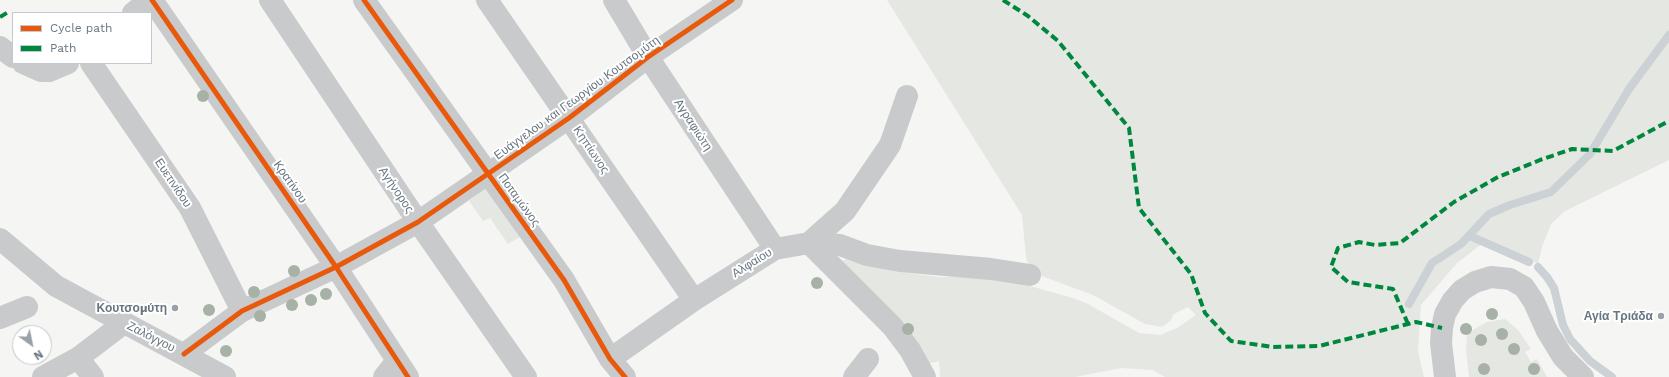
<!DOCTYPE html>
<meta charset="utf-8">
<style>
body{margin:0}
#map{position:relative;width:1669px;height:377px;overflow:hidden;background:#f5f5f4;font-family:"Work Sans",sans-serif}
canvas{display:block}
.legend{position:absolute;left:12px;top:12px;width:140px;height:52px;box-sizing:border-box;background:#fff;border:1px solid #c2c8cd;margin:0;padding:5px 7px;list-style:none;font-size:12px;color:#677681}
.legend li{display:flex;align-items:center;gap:8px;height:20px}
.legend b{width:20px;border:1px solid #c2c8cd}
.north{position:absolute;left:12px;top:325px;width:40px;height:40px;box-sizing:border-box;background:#fff;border:1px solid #c2c8cd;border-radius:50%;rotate:147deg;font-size:11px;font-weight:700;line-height:16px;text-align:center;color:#677681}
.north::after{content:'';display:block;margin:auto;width:14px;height:18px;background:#99a2a9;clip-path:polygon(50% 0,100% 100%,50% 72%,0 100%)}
</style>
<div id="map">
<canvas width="1669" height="377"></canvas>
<ul class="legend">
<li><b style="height:5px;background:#e8590c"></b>Cycle path</li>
<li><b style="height:5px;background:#00873e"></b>Path</li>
</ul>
<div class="north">N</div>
</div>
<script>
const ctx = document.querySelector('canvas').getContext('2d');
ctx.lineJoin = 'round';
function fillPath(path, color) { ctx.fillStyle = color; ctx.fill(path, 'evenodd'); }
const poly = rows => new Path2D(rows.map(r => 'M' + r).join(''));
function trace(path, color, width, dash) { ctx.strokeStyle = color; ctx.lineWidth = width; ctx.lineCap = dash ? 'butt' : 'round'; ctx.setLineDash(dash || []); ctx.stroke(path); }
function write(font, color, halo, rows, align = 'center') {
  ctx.font = font + ' "Work Sans",sans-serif'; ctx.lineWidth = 4; ctx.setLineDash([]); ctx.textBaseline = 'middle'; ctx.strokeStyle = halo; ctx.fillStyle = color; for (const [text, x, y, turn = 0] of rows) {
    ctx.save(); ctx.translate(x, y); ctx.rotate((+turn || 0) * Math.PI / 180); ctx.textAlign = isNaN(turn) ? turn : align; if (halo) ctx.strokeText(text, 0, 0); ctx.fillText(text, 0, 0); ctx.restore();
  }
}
const green = poly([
 [887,0,1669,0,1669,160,1565,211,1551,224,1542,247,1538,264,1529,259,1487,240,1457,263,1421,305,1418,352,1424,377,1165,377,1153,370,1121,368,1075,377,940,377,939,361,926,364,842,261,846,259,900,272,939,277,979,277,994,276,1073,298,1088,304,1139,333,1160,335,1177,328,1196,315,1188,307,1174,314,1170,321,1162,327,1145,324,1093,295,1031,272,1026,257,1022,215],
 [488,187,522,236,508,244,490,218,483,221,469,201],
 [1505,319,1518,330,1531,349,1525,352,1531,362,1537,359,1547,377,1469,377,1466,349,1467,336,1473,330,1487,322]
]);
const stream = poly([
 [1470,236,1529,262],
 [1538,267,1547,277,1554,288,1563,325,1569,337],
 [1409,304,1432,263,1461,244,1489,214,1510,205,1551,192,1590,154,1629,89,1669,35],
 [1570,339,1590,361,1612,377]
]);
const minor = poly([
 [152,0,336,267,408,377],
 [270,0,418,222,526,377],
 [364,0,564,280,610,359,625,377],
 [487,0,694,300],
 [614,0,648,57,775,249],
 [133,13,149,0],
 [0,47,13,57],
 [23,63,41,71,49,71,68,63],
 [91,63,190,208,242,311],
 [0,239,56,286,225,377],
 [809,243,840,245,867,255,900,261,991,269,1030,275],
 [809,243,892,326,910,350,925,377],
 [0,318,27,307],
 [184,354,242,311,336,267,418,222,569,118,648,57,732,0],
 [78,358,93,377],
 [610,359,694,300,775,249,809,243,845,211,890,145,907,96],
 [43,377,78,358,124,323],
 [384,377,397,361],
 [854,377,868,359],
 [1445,377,1441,343,1442,328,1445,314,1453,300,1462,290,1475,282,1491,277,1510,279,1524,287,1534,302,1547,331,1563,357,1583,377]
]);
const quiet = poly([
 [1003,0,1028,16,1058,41,1129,128,1139,208,1191,274,1205,313,1231,341,1273,347,1319,346,1408,324,1416,322,1442,328],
 [0,17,10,11],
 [1408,324,1393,289,1348,282,1331,267,1338,248,1359,242,1375,245,1400,243,1454,202,1498,177,1540,160,1572,149,1613,151,1669,121]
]);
const cycleway = poly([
 [152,0,336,267,408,377],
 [364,0,564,280,610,359,625,377],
 [184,354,242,311,336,267,418,222,569,118,648,57,732,0]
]);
const trees = [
 [203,96],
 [294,271],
 [817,283],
 [254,292],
 [326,294],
 [311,300],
 [292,305],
 [209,310],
 [1492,314],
 [260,316],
 [908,329],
 [1466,329],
 [1502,334],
 [1481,340],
 [1514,349],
 [226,351],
 [1484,369],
 [1534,369]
];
const markers = [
 [175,308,4,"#99a2a9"],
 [1661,316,4,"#99a2a9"]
];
const streetNames = [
 ["Ευάγγελου και Γεωργίου Κουτσομύτη",577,98,-36],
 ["Αγραφιώτη",693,125,57],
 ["Κηπίωνος",591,150,56],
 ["Κρατίνου",290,182,55],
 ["Ευετινίδου",173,183,56],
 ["Αγήνορος",396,190,56],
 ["Ποταμώνος",519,200,54],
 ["Αλφαίου",752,263,-32],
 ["Ζαλόγγου",151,337,27]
];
const poiNames = [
 ["Κουτσομύτη",167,308],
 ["Αγία Τριάδα",1653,316]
];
fillPath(green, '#e4e7e2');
trace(stream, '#cbd1d4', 8);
trace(minor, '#c9cacb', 22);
trace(quiet, '#00873e', 4, [8, 4]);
trace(cycleway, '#e8590c', 5);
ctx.fillStyle = '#a8b1a6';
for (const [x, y] of trees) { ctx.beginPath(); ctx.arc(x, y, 6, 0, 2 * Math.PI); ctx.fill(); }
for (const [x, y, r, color] of markers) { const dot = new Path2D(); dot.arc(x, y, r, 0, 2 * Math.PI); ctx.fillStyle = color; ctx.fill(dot); trace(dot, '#fff', 1.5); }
write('12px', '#677681', '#fff', streetNames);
write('bold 12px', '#677681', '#fff', poiNames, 'right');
</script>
